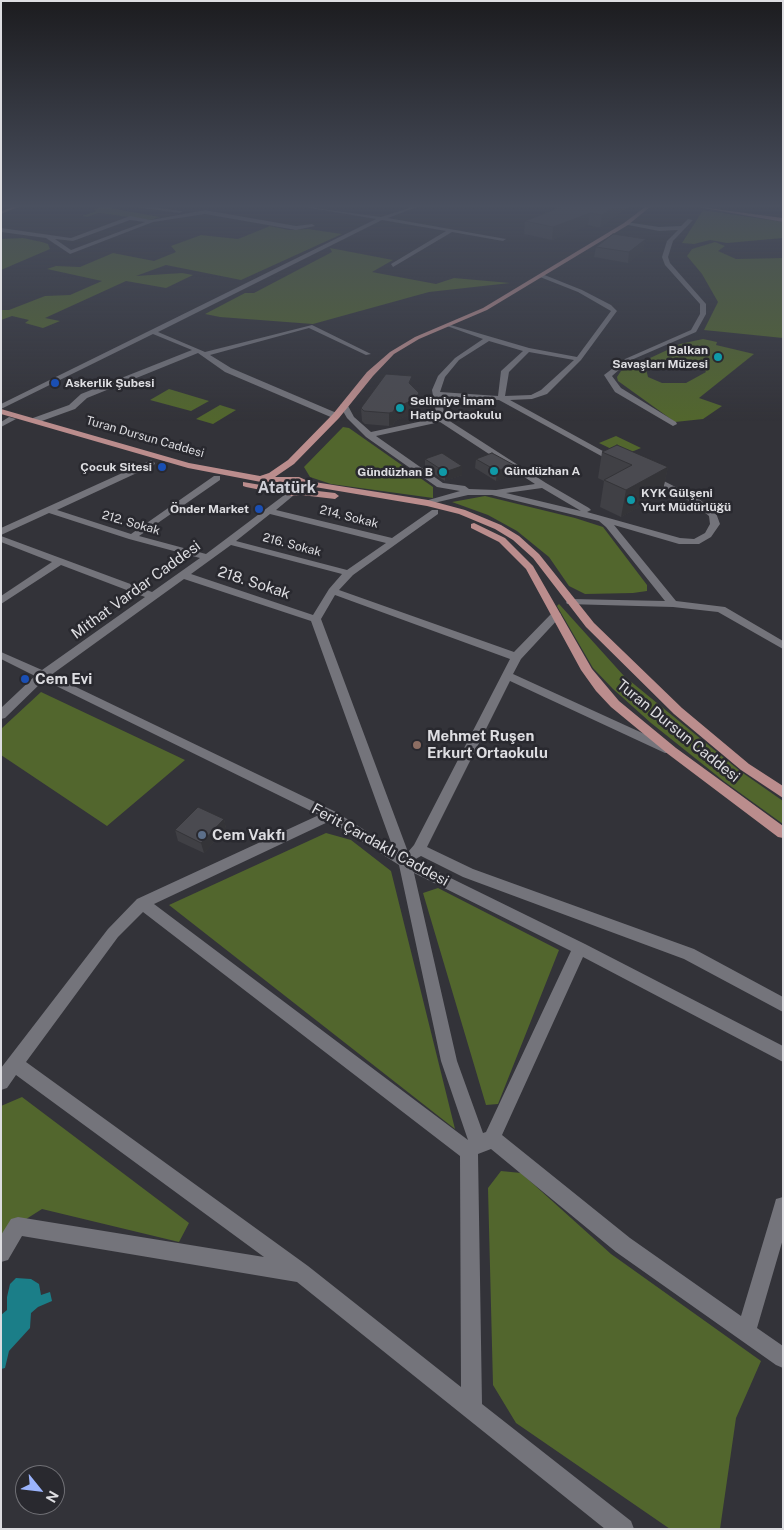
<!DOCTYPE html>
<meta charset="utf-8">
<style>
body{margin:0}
#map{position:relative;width:784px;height:1530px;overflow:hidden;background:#333339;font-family:"Public Sans",sans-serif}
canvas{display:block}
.frame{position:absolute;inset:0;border:2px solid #dddde1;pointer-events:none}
.north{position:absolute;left:15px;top:1465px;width:50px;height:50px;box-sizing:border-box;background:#29292f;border:1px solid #717176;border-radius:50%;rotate:119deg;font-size:14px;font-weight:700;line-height:20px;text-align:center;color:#dddde1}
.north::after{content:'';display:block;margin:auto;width:18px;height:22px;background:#9bb4fd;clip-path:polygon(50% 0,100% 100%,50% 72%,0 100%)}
</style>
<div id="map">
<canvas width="784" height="1530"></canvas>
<div class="frame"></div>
<div class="north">N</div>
</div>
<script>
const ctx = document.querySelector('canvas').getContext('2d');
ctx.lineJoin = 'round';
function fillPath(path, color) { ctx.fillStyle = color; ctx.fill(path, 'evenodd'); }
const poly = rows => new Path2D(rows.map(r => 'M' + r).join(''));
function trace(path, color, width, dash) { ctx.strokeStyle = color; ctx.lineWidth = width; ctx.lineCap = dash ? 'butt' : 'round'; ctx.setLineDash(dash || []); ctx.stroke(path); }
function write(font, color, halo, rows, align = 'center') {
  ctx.font = font + ' "Public Sans",sans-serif'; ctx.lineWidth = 5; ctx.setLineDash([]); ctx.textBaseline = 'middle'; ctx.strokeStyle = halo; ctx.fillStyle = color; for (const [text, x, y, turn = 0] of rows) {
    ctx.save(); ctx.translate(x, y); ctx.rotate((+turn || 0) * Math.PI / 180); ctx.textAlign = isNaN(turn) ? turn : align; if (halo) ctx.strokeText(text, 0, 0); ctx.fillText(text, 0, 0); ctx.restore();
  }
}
const green = poly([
 [101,207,113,207,111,208,160,217,151,220,99,213,87,217,82,216,96,211,93,210],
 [703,210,783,222,783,238,727,243,710,240,694,244,682,243],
 [270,226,289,230,308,229,342,234,241,280,166,265,136,276,182,273,193,275,166,288,126,281,45,318,60,321,43,328,25,323,29,320,12,316,1,320,1,310,9,310,45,296,70,295,102,281,47,269,56,266,80,267,113,253,154,261,176,252,171,246,201,235,238,239],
 [23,238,42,242,48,244,50,249,1,270,1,239],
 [715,242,725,246,718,251,736,259,783,258,783,338,704,330,718,302,702,274,687,256,692,249],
 [330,248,393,260,372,272,436,284,454,278,510,283,429,292,313,324,220,317,205,314,245,293,254,293,332,252],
 [703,339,717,342,716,345,754,354,699,398,722,406,703,419,675,422,618,381,617,377,621,371,643,363,653,365,646,369,648,377,662,383,686,383,706,372,701,363,685,359,665,360,659,362,648,359,680,344],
 [169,389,209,401,191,411,150,400],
 [220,405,236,410,213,424,196,419],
 [343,427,349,428,433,487,433,498,331,484,310,477,304,467],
 [616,436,641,448,624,455,599,443],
 [485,496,575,518,603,527,647,585,647,591,633,593,585,594,569,586,549,557,517,531,488,515,452,502],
 [559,604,624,676,740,771,783,801,783,824,725,782,651,723,613,689,593,668,557,606],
 [41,692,185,760,107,826,1,755,1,729],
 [326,833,351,840,391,871,455,1129,169,905],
 [438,888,559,950,498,1104,486,1105,423,893],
 [22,1097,189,1223,179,1242,42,1209,1,1235,1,1106],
 [501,1171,521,1173,611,1254,761,1361,736,1418,720,1529,670,1529,516,1423,493,1385,488,1188]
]);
const water = poly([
 [16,1278,31,1279,39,1284,41,1295,50,1292,52,1301,38,1307,31,1313,30,1328,9,1351,5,1368,1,1369,1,1315,7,1310,7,1297,10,1284]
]);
const minor = poly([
 [139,207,151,207,183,211,180,213,141,208,139,207],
 [308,207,381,217,412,207,417,207,388,218,506,239,503,241,452,232,393,267,391,264,446,231,382,220,158,332,205,352,312,325,371,354,366,355,309,328,210,355,231,368,339,414,339,418,333,418,225,372,198,353,87,398,75,409,39,422,33,422,33,418,69,405,81,394,192,350,153,334,1,409,1,404,376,219,310,208,308,207],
 [205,210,296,226,312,224,315,226,296,230,205,214,153,222,70,254,46,238,1,232,1,228,71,238,130,216,151,220,205,210],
 [130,220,145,222,71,250,55,239,73,241,130,220],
 [688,219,693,220,673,241,668,257,670,263,706,304,706,314,696,332,629,361,612,376,621,388,676,422,677,424,673,426,615,392,604,375,625,359,691,330,700,314,700,304,665,265,662,257,667,241,678,230,659,231,623,224,626,222,659,227,681,226,688,219],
 [542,274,582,290,611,305,617,311,581,360,547,394,532,399,510,400,621,461,614,463,499,400,441,396,445,418,546,483,589,508,591,510,587,512,680,538,694,539,705,533,710,524,709,516,693,503,647,478,654,476,699,499,716,513,720,524,711,537,699,544,679,544,614,525,676,601,725,607,783,641,783,649,718,612,673,607,567,604,566,602,571,599,665,601,606,527,599,521,492,495,468,495,425,505,425,501,460,491,437,487,366,437,347,418,340,406,341,404,347,404,354,417,371,432,437,418,432,390,438,376,455,358,483,339,447,326,447,324,529,348,577,357,611,311,578,292,540,277,542,274],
 [489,341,523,351,501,371,498,396,440,392,445,377,459,360,489,341],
 [529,352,574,360,541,390,531,395,505,396,509,372,529,352],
 [440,422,535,484,496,490,469,489,465,486,443,483,376,436,440,422],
 [542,488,581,511,506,493,542,488],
 [9,417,16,419,1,427,1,422,9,417],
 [151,460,155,463,154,465,57,510,131,534,214,476,220,476,220,480,139,536,206,554,291,490,294,491,294,495,276,510,392,538,432,510,438,510,438,514,353,575,339,590,514,652,552,613,560,613,561,615,560,617,521,659,513,674,673,747,675,750,673,753,665,753,510,681,427,847,473,869,694,949,783,997,783,1012,684,959,463,877,421,856,414,860,585,944,783,1046,783,1062,583,957,502,1135,630,1238,741,1316,774,1206,776,1199,783,1197,783,1239,757,1328,783,1346,783,1368,776,1365,616,1252,491,1149,478,1154,482,1404,631,1521,634,1529,605,1529,297,1282,22,1236,8,1260,1,1262,1,1235,11,1219,18,1217,264,1257,16,1075,7,1088,1,1090,1,1068,108,929,137,899,319,815,44,680,5,718,1,719,1,708,35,676,1,659,1,652,42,670,145,597,61,565,1,604,1,596,52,562,1,542,1,536,152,592,200,558,129,539,49,513,1,535,1,528,151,460],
 [270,514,386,543,347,570,236,541,270,514],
 [231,545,342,574,329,589,313,615,191,574,231,545],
 [184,579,311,621,393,848,336,812,51,675,184,579],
 [335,595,510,659,414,845,408,852,321,619,335,595],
 [330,821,399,865,441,1061,468,1140,154,904,330,821],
 [414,873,571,951,486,1132,483,1133,457,1061,414,873],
 [143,912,460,1156,461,1387,308,1266,26,1062,118,937,143,912]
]);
const major = poly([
 [13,207,18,207,1,214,1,211,13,207],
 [645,207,650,207,628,225,487,310,419,339,394,354,373,376,339,418,294,464,275,477,299,477,308,481,428,500,465,510,501,525,519,536,539,554,594,623,682,708,749,764,783,786,783,798,741,770,674,714,586,627,533,558,513,540,495,529,459,514,427,506,309,486,310,488,309,490,335,493,339,496,335,499,301,495,291,496,246,487,243,486,243,482,291,490,299,490,306,485,298,483,261,482,188,468,1,414,1,409,189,463,260,476,269,473,288,460,333,414,367,372,390,352,415,337,483,308,624,223,645,207],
 [701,207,783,218,783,222,703,208,701,207],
 [474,523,505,538,533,566,592,669,619,701,676,748,783,826,783,838,778,837,668,754,611,707,596,691,581,670,526,569,499,542,471,528,471,524,474,523]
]);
const wall = poly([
 [556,207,628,207,600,228,588,225,552,240,524,234,525,221,555,209],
 [596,247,644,250,628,263,594,257],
 [411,385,419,393,419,406,415,412,395,421,393,425,389,426,365,424,362,421,361,408],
 [602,452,668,467,662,494,621,517,600,507,604,481,598,478],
 [425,459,462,466,462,475,445,481,425,468],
 [476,459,514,465,513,475,496,481,475,468],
 [224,819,226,829,204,853,178,841,175,830]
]);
const shadedWall = poly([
 [614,207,628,207,600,228,602,215],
 [590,213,588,225,552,240,553,227],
 [646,239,644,250,628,263,629,252],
 [419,393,419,406,415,412,395,421,393,425,389,426,389,413,395,408],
 [514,465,513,475,496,481,497,471],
 [462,466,462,475,445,481,445,472],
 [668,467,662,494,621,517,626,490],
 [224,819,226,829,204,853,201,843]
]);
const building = poly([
 [562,207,614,207,602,215,590,213,553,227,525,221,562,207],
 [613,234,646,239,629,252,596,247,613,234],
 [386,374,412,376,409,383,419,393,415,399,395,408,393,412,389,413,364,411,361,408,386,374],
 [617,445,668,467,626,490,604,480,632,465,602,452,617,445],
 [442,453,462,466,445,472,425,459,442,453],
 [492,453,514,465,497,471,476,459,492,453],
 [198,807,224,819,201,843,175,830,198,807]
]);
const markers = [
 [718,357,5,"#0f9aa8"],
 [55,383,5,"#1a4fb4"],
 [400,408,5,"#0f9aa8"],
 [162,467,5,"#1a4fb4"],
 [494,471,5,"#0f9aa8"],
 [443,472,5,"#0f9aa8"],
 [631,500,5,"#0f9aa8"],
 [259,509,5,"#1a4fb4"],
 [25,679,5,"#1a4fb4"],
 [417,745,5,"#8d6e63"],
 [202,835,5,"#5c6f8a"]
];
const farPoinames = [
 ["Balkan",708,350],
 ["Savaşları Müzesi",708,364],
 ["Askerlik Şubesi",65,383,"left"],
 ["Selimiye İmam",410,401,"left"],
 ["Hatip Ortaokulu",410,415,"left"],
 ["Çocuk Sitesi",152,467],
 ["Gündüzhan A",504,471,"left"],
 ["Gündüzhan B",433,472],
 ["KYK Gülşeni",641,493,"left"],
 ["Yurt Müdürlüğü",641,507,"left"],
 ["Önder Market",249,509]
];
const farStreetnames = [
 ["Turan Dursun Caddesi",145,437,16],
 ["214. Sokak",349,517,14],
 ["212. Sokak",131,523,16],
 ["216. Sokak",292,545,15]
];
const streetNames = [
 ["218. Sokak",254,583,18],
 ["Mithat Vardar Caddesi",136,590,-36],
 ["Turan Dursun Caddesi",678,731,39],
 ["Ferit Çardaklı Caddesi",380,845,29]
];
const poiNames = [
 ["Cem Evi",35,679],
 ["Mehmet Ruşen",427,736],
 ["Erkurt Ortaokulu",427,753],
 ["Cem Vakfı",212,835]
];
const farDistrictnames = [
 ["Atatürk",287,488]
];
fillPath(green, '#52662d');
fillPath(water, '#1b7e88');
fillPath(minor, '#74747b');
fillPath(major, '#bb8d8d');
fillPath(wall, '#404045');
fillPath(shadedWall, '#343438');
fillPath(building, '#4a4a50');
trace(building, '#343438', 1);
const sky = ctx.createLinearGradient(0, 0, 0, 421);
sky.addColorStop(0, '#1c1c1f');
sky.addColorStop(0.49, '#4a505f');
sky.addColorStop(1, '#4a505f00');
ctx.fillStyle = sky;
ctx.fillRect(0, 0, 784, 421);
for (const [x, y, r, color] of markers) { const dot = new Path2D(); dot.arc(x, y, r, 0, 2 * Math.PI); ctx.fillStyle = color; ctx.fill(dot); trace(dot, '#29292f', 2); }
write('bold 12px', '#dddde1', '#29292f', farPoinames, 'right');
write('12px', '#dddde1', '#29292f', farStreetnames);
write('15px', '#dddde1', '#29292f', streetNames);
write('bold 15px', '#dddde1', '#29292f', poiNames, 'left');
write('bold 16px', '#cfcfd7', '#29292f', farDistrictnames);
</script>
